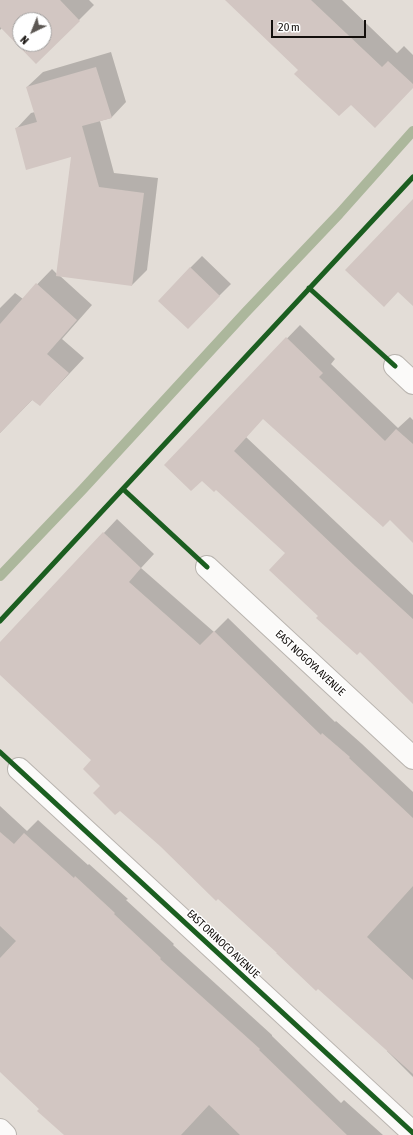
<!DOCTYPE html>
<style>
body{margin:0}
#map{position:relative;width:413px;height:1135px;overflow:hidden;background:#e3ddd7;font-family:"Asap Condensed",sans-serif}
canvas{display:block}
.north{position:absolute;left:12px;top:12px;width:40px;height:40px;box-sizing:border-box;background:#fff;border:1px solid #a19f9e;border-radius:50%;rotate:223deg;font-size:11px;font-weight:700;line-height:16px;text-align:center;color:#130f0c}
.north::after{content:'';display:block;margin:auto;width:14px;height:18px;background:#5c5753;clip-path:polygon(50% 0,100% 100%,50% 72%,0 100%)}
.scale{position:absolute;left:271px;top:20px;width:95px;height:18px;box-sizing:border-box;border:2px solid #130f0c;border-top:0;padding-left:5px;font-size:12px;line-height:14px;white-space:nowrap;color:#130f0c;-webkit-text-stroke:3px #fff;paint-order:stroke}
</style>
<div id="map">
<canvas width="413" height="1135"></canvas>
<div class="north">N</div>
<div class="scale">20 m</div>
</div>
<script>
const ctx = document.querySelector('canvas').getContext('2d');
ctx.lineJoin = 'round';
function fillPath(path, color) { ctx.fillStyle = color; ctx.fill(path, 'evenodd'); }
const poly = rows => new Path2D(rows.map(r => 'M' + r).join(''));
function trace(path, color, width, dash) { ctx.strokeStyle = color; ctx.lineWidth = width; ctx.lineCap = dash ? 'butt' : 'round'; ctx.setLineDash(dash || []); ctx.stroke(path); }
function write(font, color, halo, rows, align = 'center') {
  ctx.font = font + ' "Asap Condensed",sans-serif'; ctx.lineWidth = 3; ctx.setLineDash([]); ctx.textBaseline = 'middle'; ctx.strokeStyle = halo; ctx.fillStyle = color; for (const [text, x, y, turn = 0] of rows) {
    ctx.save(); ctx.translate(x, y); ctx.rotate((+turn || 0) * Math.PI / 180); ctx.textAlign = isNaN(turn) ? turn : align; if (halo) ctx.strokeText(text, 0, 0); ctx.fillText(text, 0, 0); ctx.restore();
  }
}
const shadow = poly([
 [0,0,89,0,94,5,36,63,2,28,0,30],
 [20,20,44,20,44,44,20,44],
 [226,0,342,0,397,53,404,46,413,55,413,87,300,69],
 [111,52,126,102,111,118,100,121,114,173,158,178,147,270,132,285,59,275,92,305,62,339,84,358,40,405,33,399,0,433,0,308,15,293,23,299,52,269,57,274,73,156,16,129,31,113,35,112,27,87,43,72],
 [202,256,231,284,199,316,190,268],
 [300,325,335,359,331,364,398,428,410,417,413,420,413,542,390,519,263,418,246,437,413,595,413,702,360,651,287,553,216,488,202,480,165,465],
 [117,519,154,554,141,568,214,632,228,618,335,722,336,721,362,744,413,792,413,1077,387,1051,388,1050,102,786,93,760,0,674,0,644],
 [0,806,27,831,38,820,88,865,89,864,128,899,126,900,174,944,173,945,272,1035,272,1036,341,1103,344,1100,383,1135,66,1135,0,1070]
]);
const stream = poly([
 [0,576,83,489,245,313,339,214,413,131]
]);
const building = poly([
 [0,0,60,0,80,21,36,64,0,27],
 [20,20,44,20,44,44,20,44],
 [225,0,311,0,382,67,388,61,413,84,413,88,375,128,351,105,339,116,294,74,298,70],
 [96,67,112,118,82,126,99,187,144,193,132,286,56,276,71,157,26,170,15,128,37,122,26,87],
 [413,199,413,306,398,292,384,307,345,270],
 [190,267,220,296,188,329,158,301],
 [36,283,77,320,47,354,69,373,40,406,32,400,0,433,0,324],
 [286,337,323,373,319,377,385,441,396,429,413,444,413,543,390,520,383,527,263,419,234,451,355,566,413,619,413,704,360,652,357,655,316,618,318,616,269,570,285,553,216,490,214,492,202,481,191,491,164,465],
 [103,532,141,568,129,582,200,645,214,631,321,735,322,733,350,757,349,758,413,818,413,886,367,937,413,980,413,1074,318,989,316,991,276,953,277,953,218,899,216,901,160,846,120,811,115,815,93,793,100,786,83,769,91,760,0,675,0,642],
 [0,832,14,844,24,833,74,878,75,876,115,913,114,914,161,958,160,959,260,1049,259,1050,347,1135,240,1135,209,1105,181,1135,64,1135,37,1111,39,1109,0,1072,0,958,16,941,0,926]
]);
const minor = poly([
 [395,366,413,383],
 [207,567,413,758],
 [19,769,413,1133],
 [0,1130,5,1135]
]);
const cycleway = poly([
 [309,288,395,366],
 [123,489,207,567],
 [0,621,413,177],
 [0,752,413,1133]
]);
const streetNames = [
 ["EAST NOGOYA AVENUE",310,663,43],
 ["EAST ORINOCO AVENUE",223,944,43]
];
fillPath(shadow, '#0003');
trace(stream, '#acb79c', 10);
fillPath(building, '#d2c6c2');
trace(minor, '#b9b4af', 24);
trace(minor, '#fbfaf9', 22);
trace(cycleway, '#1b5e20', 5);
write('11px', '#130f0c', '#fff', streetNames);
</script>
